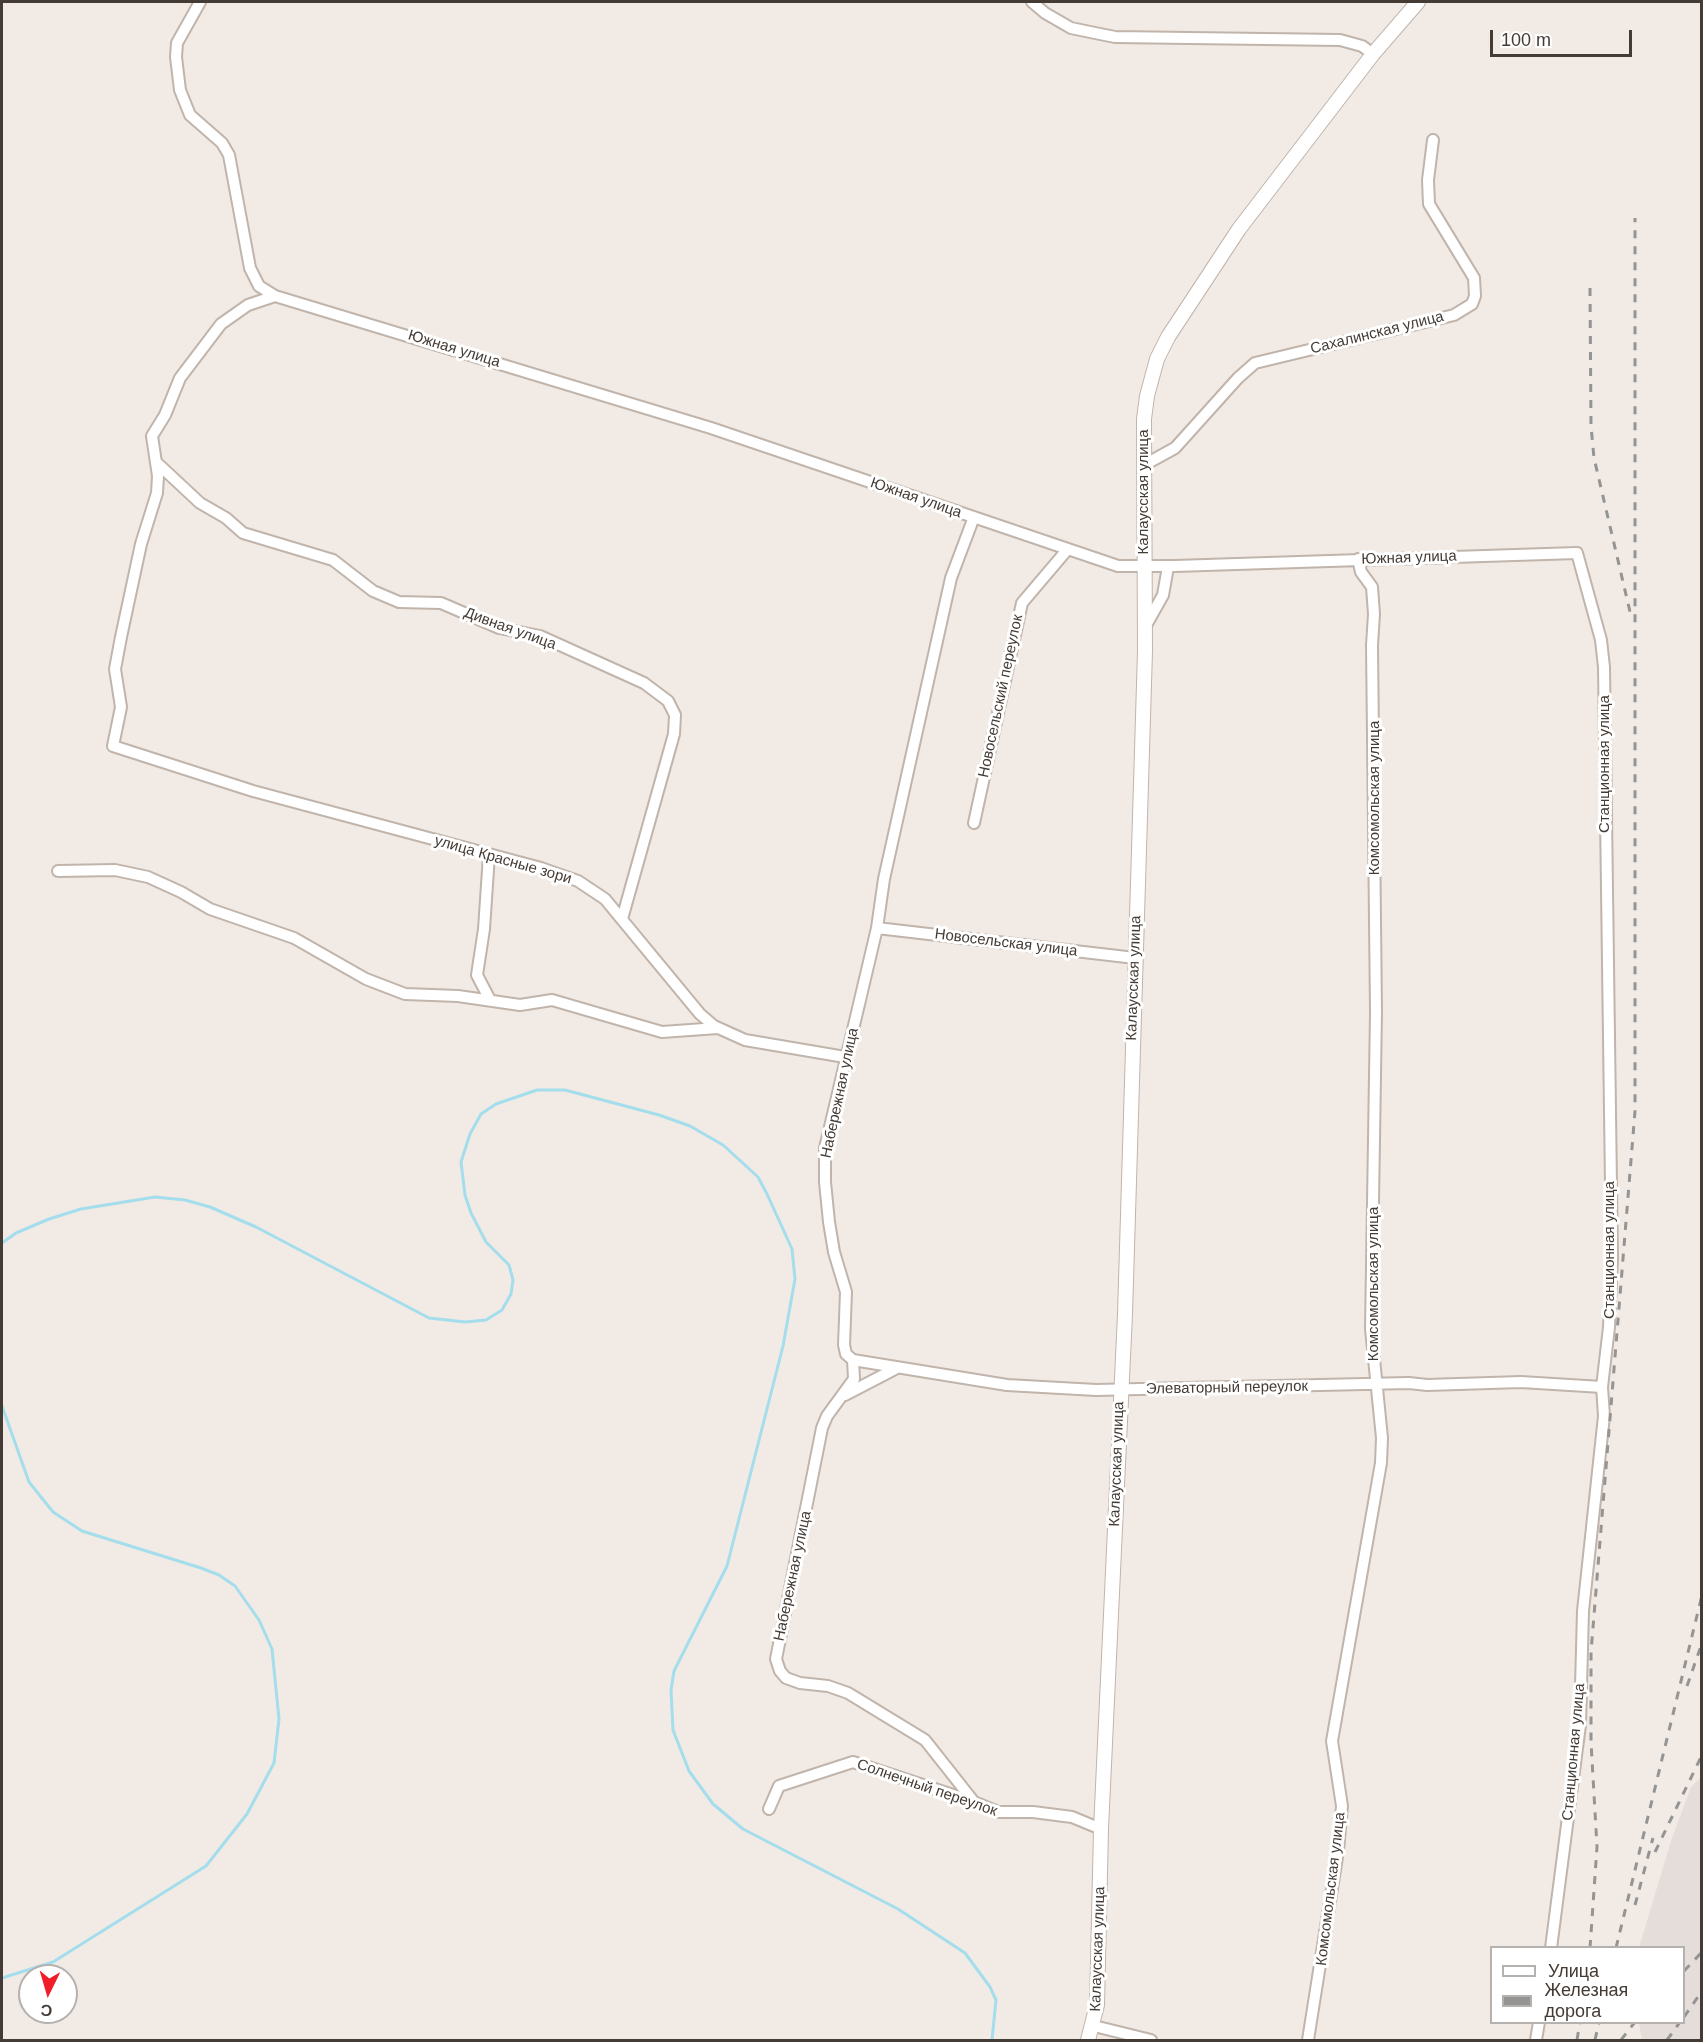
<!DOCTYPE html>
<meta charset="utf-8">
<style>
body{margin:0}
#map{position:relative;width:1703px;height:2042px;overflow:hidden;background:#f2ebe5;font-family:Helvetica,sans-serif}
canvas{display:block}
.frame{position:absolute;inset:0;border:3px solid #443b35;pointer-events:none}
.legend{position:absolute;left:1490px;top:1946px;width:195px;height:78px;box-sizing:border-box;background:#fff;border:2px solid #b4b1ae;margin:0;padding:8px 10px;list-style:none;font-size:18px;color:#443b35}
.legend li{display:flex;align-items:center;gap:12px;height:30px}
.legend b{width:30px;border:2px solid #b4b1ae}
.north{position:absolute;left:18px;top:1964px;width:60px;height:60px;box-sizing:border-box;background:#fff;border:2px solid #b4b1ae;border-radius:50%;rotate:185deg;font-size:16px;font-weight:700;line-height:24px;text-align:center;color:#443b35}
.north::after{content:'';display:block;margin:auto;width:21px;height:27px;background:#ef1e29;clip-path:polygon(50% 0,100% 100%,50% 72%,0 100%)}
.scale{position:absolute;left:1490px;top:30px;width:142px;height:27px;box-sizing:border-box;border:3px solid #443b35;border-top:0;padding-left:8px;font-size:18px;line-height:21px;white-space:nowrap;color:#443b35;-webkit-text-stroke:4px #fff;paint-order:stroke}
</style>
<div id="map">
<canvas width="1703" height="2042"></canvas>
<div class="frame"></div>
<ul class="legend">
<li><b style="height:8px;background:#fff"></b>Улица</li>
<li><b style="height:8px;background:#949494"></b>Железная дорога</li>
</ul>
<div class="north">С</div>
<div class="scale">100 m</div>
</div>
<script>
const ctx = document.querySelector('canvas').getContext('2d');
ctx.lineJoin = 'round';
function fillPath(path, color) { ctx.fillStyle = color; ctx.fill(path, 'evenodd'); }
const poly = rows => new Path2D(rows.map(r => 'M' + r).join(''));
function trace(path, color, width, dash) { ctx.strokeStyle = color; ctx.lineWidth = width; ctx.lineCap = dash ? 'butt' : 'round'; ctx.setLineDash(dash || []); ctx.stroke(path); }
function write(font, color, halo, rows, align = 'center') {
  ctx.font = font + ' Helvetica,sans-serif'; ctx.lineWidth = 6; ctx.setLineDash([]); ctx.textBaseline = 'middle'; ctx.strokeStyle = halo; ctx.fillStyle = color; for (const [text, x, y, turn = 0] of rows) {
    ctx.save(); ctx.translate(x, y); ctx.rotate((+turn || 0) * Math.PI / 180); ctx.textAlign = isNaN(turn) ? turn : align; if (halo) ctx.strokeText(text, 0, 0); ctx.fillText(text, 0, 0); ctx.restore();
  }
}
const industrial = poly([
 [1701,1777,1701,2040,1642,2040,1639,2023,1684,2022,1684,1948,1639,1947,1672,1838,1691,1787]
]);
const stream = poly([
 [2,1243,16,1233,49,1219,81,1209,155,1197,185,1200,210,1207,256,1227,429,1318,465,1322,486,1320,502,1310,511,1294,513,1280,509,1265,486,1242,471,1213,465,1195,461,1162,470,1134,481,1114,496,1104,537,1090,565,1090,659,1115,690,1126,723,1145,758,1177,767,1194,792,1249,795,1279,783,1346,727,1566,674,1671,671,1690,673,1730,689,1771,713,1804,743,1829,898,1909,965,1953,990,1987,996,2000,992,2040],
 [2,1406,29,1482,53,1512,82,1531,201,1568,219,1575,235,1586,259,1620,272,1649,279,1719,274,1763,247,1814,206,1866,53,1962,2,1978]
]);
const minor = poly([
 [200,2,177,43,176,57,180,90,190,115,222,143,229,155,250,268,259,286,275,296,711,428,1118,566,1175,566,1577,553,1601,640,1604,667,1612,1259,1609,1327,1602,1387,1604,1416,1583,1611,1580,1725,1551,1948],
 [1032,2,1045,13,1071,28,1095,33,1115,37,1340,40,1362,46,1373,54],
 [275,296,248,305,221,324,180,378,165,415,152,436,158,476,157,493,141,544,121,637,115,669,121,707,113,746,253,791,541,868,578,881,605,899,700,1014,714,1026,745,1040,845,1057],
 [156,462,200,503,226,518,243,533,333,560,373,591,399,602,441,603,499,628,540,636,644,683,668,701,675,715,674,734,622,919],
 [1144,465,1175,448,1238,378,1255,363,1454,315,1472,304,1475,296,1474,278,1429,204,1428,180,1433,140],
 [1145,627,1163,595,1168,567],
 [974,823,1022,603,1067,550],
 [489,855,484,929,477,975,490,1000],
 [58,871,115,870,148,877,181,892,210,909,294,938,366,979,405,994,458,996,520,1005,552,1000,662,1032,718,1028],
 [877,928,1135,958],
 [853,1360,1007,1385,1096,1390,1409,1383,1427,1385,1521,1382,1602,1387],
 [845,1395,895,1369],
 [974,1802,925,1740,848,1693,828,1686,800,1683,786,1678,780,1671,776,1659,822,1428,827,1416,854,1379,853,1360,846,1354,844,1345,846,1292,834,1252,829,1222,825,1182,825,1148,877,928,884,879,951,578,974,517],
 [769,1809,779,1786,853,1762,974,1802,998,1812,1033,1812,1072,1817,1101,1829],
 [1094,2026,1151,2040],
 [1308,2040,1338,1851,1342,1806,1332,1741,1381,1463,1382,1438,1371,1329,1376,1012,1372,645,1374,614,1372,587,1361,572,1358,559],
 [1536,2040,1539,2022]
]);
const tertiary = poly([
 [1088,2040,1097,2005,1101,1829,1125,1314,1145,651,1144,419,1147,396,1157,359,1168,337,1239,229,1373,54,1418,2]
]);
const rail = poly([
 [1590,288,1591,426,1594,458,1631,616],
 [1687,1686,1702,1643],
 [1655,1852,1702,1755],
 [1635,1905,1653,1838],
 [1590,1948,1597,1847,1591,1742,1591,1652,1635,1111,1635,218],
 [1616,1948,1702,1595],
 [1684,1971,1702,1952],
 [1684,2017,1702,1991],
 [1577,2040,1580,2022],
 [1595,2040,1599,2022],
 [1621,2040,1635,2022],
 [1667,2040,1680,2022]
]);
const streetNames = [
 ["Сахалинская улица",1377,333,-14],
 ["Южная улица",454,349,17],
 ["Калаусская улица",1144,492,-90],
 ["Южная улица",916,498,19],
 ["Южная улица",1409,558,-2],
 ["Дивная улица",510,629,20],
 ["Новосельский переулок",1001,696,-78],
 ["Станционная улица",1605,764,-90],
 ["Комсомольская улица",1375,798,-90],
 ["улица Красные зори",503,860,16],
 ["Новосельская улица",1006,943,7],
 ["Калаусская улица",1134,978,-88],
 ["Набережная улица",840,1093,-78],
 ["Станционная улица",1610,1250,-90],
 ["Комсомольская улица",1374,1284,-90],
 ["Элеваторный переулок",1227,1388,-1],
 ["Калаусская улица",1117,1464,-88],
 ["Набережная улица",793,1576,-78],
 ["Станционная улица",1574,1752,-85],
 ["Солнечный переулок",927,1788,19],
 ["Комсомольская улица",1331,1889,-83],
 ["Калаусская улица",1098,1949,-88]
];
fillPath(industrial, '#e4ddda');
trace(stream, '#a4ddec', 3);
trace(minor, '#c0b4ab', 14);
trace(tertiary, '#c0b4ab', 16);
trace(minor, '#fff', 10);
trace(tertiary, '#fff', 14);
trace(rail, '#949494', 3, [8, 8]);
write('15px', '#443b35', '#fff', streetNames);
</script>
